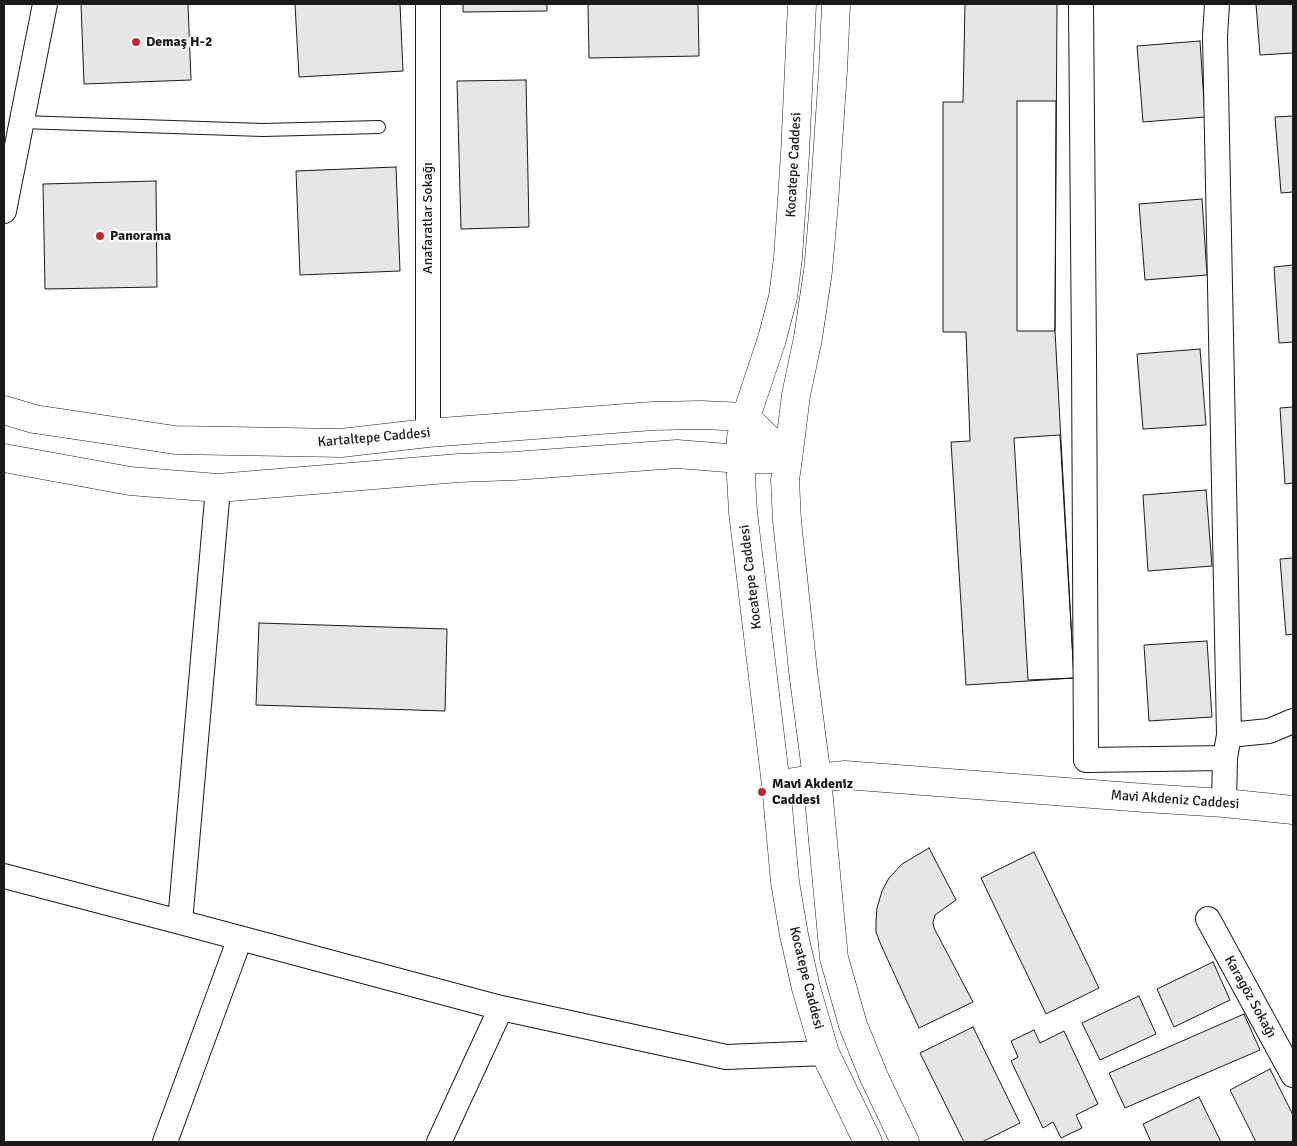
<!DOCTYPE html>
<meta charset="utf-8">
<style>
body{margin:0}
#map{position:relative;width:1297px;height:1146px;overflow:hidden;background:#fff;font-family:Signika,sans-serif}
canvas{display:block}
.frame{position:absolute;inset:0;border:5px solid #1a1a1a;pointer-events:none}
</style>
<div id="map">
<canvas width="1297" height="1146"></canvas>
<div class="frame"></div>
</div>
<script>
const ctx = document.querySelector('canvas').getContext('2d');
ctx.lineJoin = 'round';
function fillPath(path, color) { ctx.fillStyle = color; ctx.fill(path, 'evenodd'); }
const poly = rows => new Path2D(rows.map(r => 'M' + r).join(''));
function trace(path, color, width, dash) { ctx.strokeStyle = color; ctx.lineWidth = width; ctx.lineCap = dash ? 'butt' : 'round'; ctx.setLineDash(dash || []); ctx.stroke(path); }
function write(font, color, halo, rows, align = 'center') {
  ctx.font = font + ' Signika,sans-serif'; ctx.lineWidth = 4; ctx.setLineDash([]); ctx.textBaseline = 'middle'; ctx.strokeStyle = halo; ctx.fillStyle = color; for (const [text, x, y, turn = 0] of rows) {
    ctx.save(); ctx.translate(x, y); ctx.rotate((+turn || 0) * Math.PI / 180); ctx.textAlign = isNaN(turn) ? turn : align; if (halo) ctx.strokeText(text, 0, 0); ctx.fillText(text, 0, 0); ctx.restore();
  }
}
const building = poly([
 [81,4,188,4,191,80,84,84,81,4],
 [295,4,400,4,403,71,299,77,295,4],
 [463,4,547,4,547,11,463,12,463,4],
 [588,4,698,4,699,56,589,58,588,4],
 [965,4,1057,4,1055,331,1074,678,966,685,951,442,970,441,966,332,943,332,943,102,963,102,965,4],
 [1256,4,1293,4,1293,53,1260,55,1256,4],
 [1200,41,1205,117,1143,122,1137,46,1200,41],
 [526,80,529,227,461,229,457,81,526,80],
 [1017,101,1056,101,1055,331,1017,331,1017,101],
 [1293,116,1293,192,1281,193,1275,117,1293,116],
 [396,167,400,271,300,275,296,171,396,167],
 [156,181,157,287,45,289,43,184,156,181],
 [1202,199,1207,275,1145,280,1139,204,1202,199],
 [1293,265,1293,342,1279,343,1274,267,1293,265],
 [1200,349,1206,425,1143,429,1137,354,1200,349],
 [1293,407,1293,483,1285,484,1280,408,1293,407],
 [1060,435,1074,678,1028,680,1014,438,1060,435],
 [1206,490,1212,566,1148,571,1143,495,1206,490],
 [1293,558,1293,634,1286,635,1280,559,1293,558],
 [259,623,447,629,445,711,256,705,259,623],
 [1207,641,1212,717,1149,721,1144,645,1207,641],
 [929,848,956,900,935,915,933,923,934,928,973,1002,919,1028,881,945,876,932,876,921,877,908,882,891,889,878,902,864,929,848],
 [1034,852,1099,988,1046,1014,981,878,1034,852],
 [1213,962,1230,1000,1174,1027,1157,989,1213,962],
 [1139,996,1156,1034,1100,1060,1082,1023,1139,996],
 [1244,1014,1260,1050,1125,1108,1109,1073,1244,1014],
 [973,1027,1020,1123,982,1142,964,1142,920,1053,973,1027],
 [1034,1030,1040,1043,1064,1031,1098,1104,1076,1115,1082,1128,1061,1138,1053,1122,1043,1128,1011,1061,1018,1057,1011,1041,1034,1030],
 [1270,1069,1293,1115,1293,1142,1256,1142,1230,1090,1270,1069],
 [1199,1097,1221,1142,1151,1142,1143,1124,1199,1097]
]);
const lane = poly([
 [21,122,263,130,379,127]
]);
const street = poly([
 [1081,4,1084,355,1086,760,1225,758],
 [1217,4,1215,36,1229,735,1225,758,1224,803],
 [4,211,45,4],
 [428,433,428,4],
 [1229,735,1269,731,1293,721],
 [4,876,180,922,501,1008,726,1057,825,1053],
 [1208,919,1293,1075],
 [180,922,218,488],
 [165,1142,240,938],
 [439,1142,501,1008]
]);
const secondary = poly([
 [802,4,795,154,788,258,783,297,772,339,746,417,741,438,740,459,743,512,776,785,785,882,794,935,806,988,825,1053,868,1142],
 [836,4,833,71,824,203,818,271,808,338,796,395,788,459,785,480,787,521,803,671,817,778,834,958,853,1025,874,1077,905,1142],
 [4,410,34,419,175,440,341,443,428,433,653,416,702,415,746,417,788,459],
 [4,458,130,481,218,488,459,468,514,466,677,454,740,459,788,459],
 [776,785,817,778,845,775,1145,798,1224,803,1293,810]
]);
const markers = [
 [136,42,5,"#c62828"],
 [100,236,5,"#c62828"],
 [762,792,5,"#c62828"]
];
const poiNames = [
 ["Demaş H-2",146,42],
 ["Panorama",110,236],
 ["Mavi Akdeniz",772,784],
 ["Caddesi",772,800]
];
const streetNames = [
 ["Kocatepe Caddesi",794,165,-87],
 ["Anafaratlar Sokağı",428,218,-90],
 ["Kartaltepe Caddesi",374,438,-5],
 ["Kocatepe Caddesi",751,577,-97],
 ["Mavi Akdeniz Caddesi",1175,800,4],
 ["Kocatepe Caddesi",806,978,76],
 ["Karagöz Sokağı",1250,997,61]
];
fillPath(building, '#e6e6e6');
trace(building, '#1a1a1a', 1);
trace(lane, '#1a1a1a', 14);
trace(street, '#1a1a1a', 26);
trace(secondary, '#1a1a1a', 29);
trace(lane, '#fff', 12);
trace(street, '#fff', 24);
trace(secondary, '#fff', 28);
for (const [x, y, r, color] of markers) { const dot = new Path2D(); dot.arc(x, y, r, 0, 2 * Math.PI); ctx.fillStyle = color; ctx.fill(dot); trace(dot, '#fff', 2); }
write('bold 14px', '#1a1a1a', '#fff', poiNames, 'left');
write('14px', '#1a1a1a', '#fff', streetNames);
</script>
